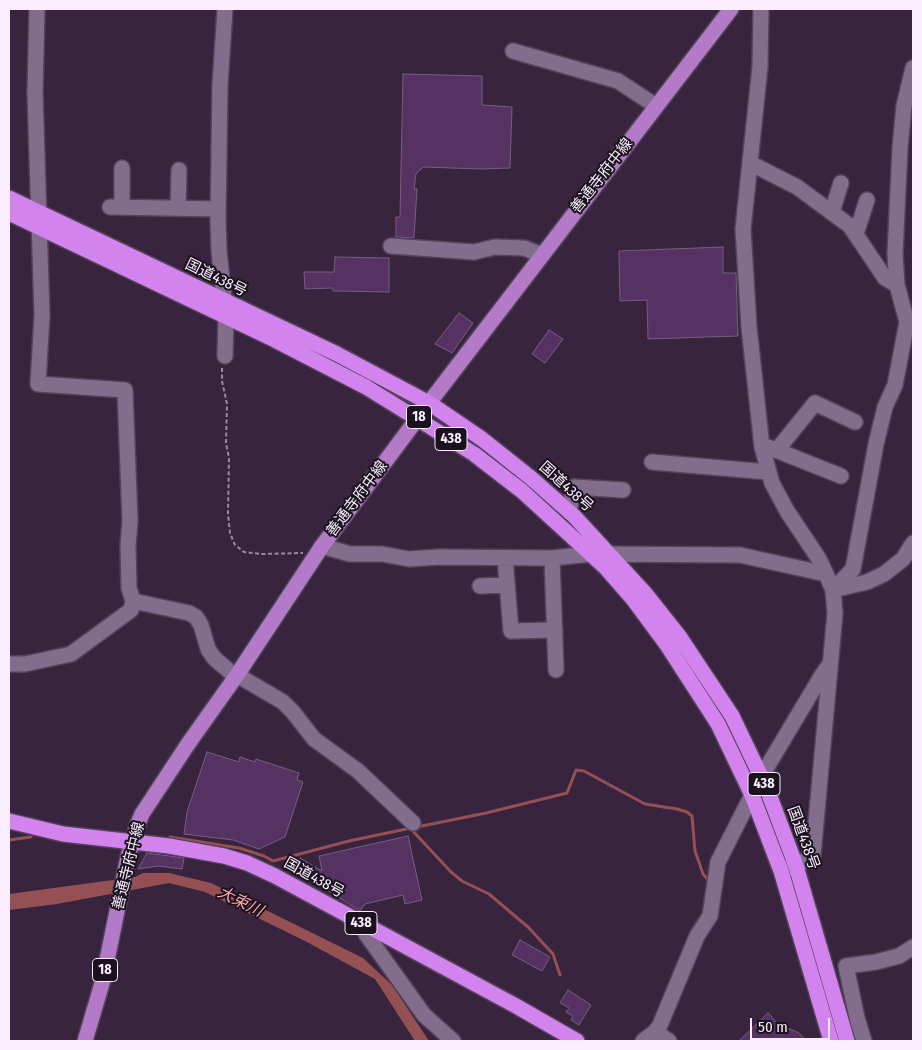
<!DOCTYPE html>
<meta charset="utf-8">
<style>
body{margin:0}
#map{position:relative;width:922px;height:1050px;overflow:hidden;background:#38243f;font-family:"Fira Sans Condensed",sans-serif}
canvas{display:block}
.frame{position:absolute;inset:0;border:10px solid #faedff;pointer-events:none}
.scale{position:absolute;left:750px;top:1018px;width:80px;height:22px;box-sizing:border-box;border:2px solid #faedff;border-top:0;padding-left:6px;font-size:15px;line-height:18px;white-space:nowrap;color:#faedff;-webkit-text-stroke:4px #1a121d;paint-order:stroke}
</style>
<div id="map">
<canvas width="922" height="1050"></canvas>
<div class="frame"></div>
<div class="scale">50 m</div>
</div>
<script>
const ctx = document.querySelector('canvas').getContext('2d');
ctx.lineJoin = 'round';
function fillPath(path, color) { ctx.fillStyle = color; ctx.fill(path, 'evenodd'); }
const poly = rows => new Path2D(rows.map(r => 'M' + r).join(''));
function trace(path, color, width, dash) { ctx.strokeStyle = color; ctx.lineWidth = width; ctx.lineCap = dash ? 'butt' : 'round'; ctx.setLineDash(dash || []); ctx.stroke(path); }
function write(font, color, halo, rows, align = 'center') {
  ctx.font = font + ' "Fira Sans Condensed","Noto Sans JP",sans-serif'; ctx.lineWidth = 4; ctx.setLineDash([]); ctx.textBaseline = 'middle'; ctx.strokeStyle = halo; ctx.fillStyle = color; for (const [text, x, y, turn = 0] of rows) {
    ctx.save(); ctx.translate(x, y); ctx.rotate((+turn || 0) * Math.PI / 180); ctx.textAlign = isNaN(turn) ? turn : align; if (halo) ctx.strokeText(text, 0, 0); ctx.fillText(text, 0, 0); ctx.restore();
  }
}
const water = poly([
 [143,873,169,873,211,883,363,958,392,985,429,1041,415,1041,375,979,305,941,205,892,169,883,57,904,9,910,9,894,135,877]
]);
const stream = poly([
 [417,827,486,813,567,793,576,770,584,771,645,804,677,809,687,812,692,816,695,851,703,874,709,881,709,883],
 [411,829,451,872,462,881,489,894,528,927,553,954,560,975],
 [170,837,239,848,264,856,273,861,349,841,411,828],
 [9,840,31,837]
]);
const building = poly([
 [403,74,482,76,482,105,512,107,510,168,481,169,423,167,416,174,414,189,417,189,414,238,396,237,396,217,400,217,403,74],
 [723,247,723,273,736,273,738,336,648,339,647,300,620,301,619,251,723,247],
 [335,257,389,258,389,292,333,291,333,288,305,289,304,272,334,272,335,257],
 [459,313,473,323,452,353,435,344,459,313],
 [549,330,563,339,545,363,532,354,549,330],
 [207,752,239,762,240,757,255,762,256,759,299,773,297,780,303,782,285,837,259,849,233,840,184,834,187,812,207,752],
 [408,836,422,900,405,904,403,895,365,904,360,911,315,882,317,879,295,866,300,858,322,871,319,856,408,836],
 [147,853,184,858,182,869,158,866,138,869,147,853],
 [520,940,550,957,542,971,512,955,520,940],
 [568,990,591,1005,579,1025,571,1020,573,1016,566,1012,569,1008,560,1003,568,990],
 [768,1013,778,1024,799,1033,807,1041,739,1041,768,1013]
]);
const path = poly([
 [222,368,222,381,227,404,226,443,229,458,228,514,230,533,235,545,244,552,262,554,303,553]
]);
const minor = poly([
 [37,9,35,93,42,315,38,384,125,390,130,521,128,546,129,588,133,601,189,613,196,617,201,625,208,649,214,658,236,677],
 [761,9,760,67,743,229,749,327,762,447,772,483,787,511,819,559,826,574,833,590,835,613,813,855,796,866,786,869],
 [513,51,618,81,656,106],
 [750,163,797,187,850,226,885,278,897,285],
 [110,207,218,209],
 [122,207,122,168],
 [178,208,179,170],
 [832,212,841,183],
 [856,234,867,200],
 [391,246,474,252,495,247,524,248,542,255],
 [225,356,226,317,219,251,218,220,220,85,225,9],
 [768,447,841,476],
 [777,450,815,403,855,422],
 [652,462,768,472],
 [569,512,574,487,623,490],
 [322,546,350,554,382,554,409,559,439,557,552,558,592,554,740,555,826,574],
 [505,558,511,631,555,630],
 [552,558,556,670],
 [480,586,507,585],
 [833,590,853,569,876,444,885,407,895,385,907,322,897,285,895,254,900,148,904,106,913,68],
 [833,590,867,582,884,574,903,559,913,543],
 [9,664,25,664,71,654,131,610,133,601],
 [237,675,283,702,293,712,314,739,358,771,413,823],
 [761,777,822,675,830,664],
 [365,925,366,934,424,1015,453,1041],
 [655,1032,669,1041],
 [643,1041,655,1032,660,1025,697,936,710,916,718,862,752,795],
 [864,1041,857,1018,846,966,876,962,899,956,913,947]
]);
const major = poly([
 [85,1041,103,980,128,857,137,826,142,814,188,744,237,675,322,546,429,403,731,9]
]);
const highway = poly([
 [9,198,337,354,429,403,482,439,531,478,574,516,644,592,679,636,732,716,767,789,796,866,847,1041],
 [9,213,275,340,366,387,474,454,522,491,606,568,633,599,667,645,718,724,752,795,781,871,831,1041],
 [9,821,63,834,169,846,224,856,247,863,275,876,516,1006,577,1041]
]);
const shields = [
 [419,417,25],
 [451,439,32],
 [764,784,32],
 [361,923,32],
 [105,970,25]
];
const shieldNames = [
 ["18",419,417],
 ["438",451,439],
 ["438",764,784],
 ["438",361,923],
 ["18",105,970]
];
const streetNames = [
 ["善通寺府中線",602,176,-52],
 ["国道438号",216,278,26],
 ["国道438号",566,487,42],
 ["善通寺府中線",357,499,-53],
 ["国道438号",803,838,70],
 ["善通寺府中線",129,866,-76],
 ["国道438号",314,878,29]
];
const waterNames = [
 ["大束川",240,902,26]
];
fillPath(water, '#955054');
trace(stream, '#955054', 3);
fillPath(building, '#563263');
trace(building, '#755f7e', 1);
trace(minor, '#544259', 18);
trace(major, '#544259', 18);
trace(highway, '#544259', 18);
trace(path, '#9b8ba1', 2, [4, 2.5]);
trace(minor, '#836d8c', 15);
trace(major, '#b27ac7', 15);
trace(highway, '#d283ee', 15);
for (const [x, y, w] of shields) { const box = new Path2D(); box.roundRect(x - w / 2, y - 11.5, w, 23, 4); ctx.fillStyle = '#1a121d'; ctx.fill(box); trace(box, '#faedff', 1); }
write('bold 14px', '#faedff', null, shieldNames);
write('15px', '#faedff', '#1a121d', streetNames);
write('italic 16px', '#fba9ac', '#1a121d', waterNames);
</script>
